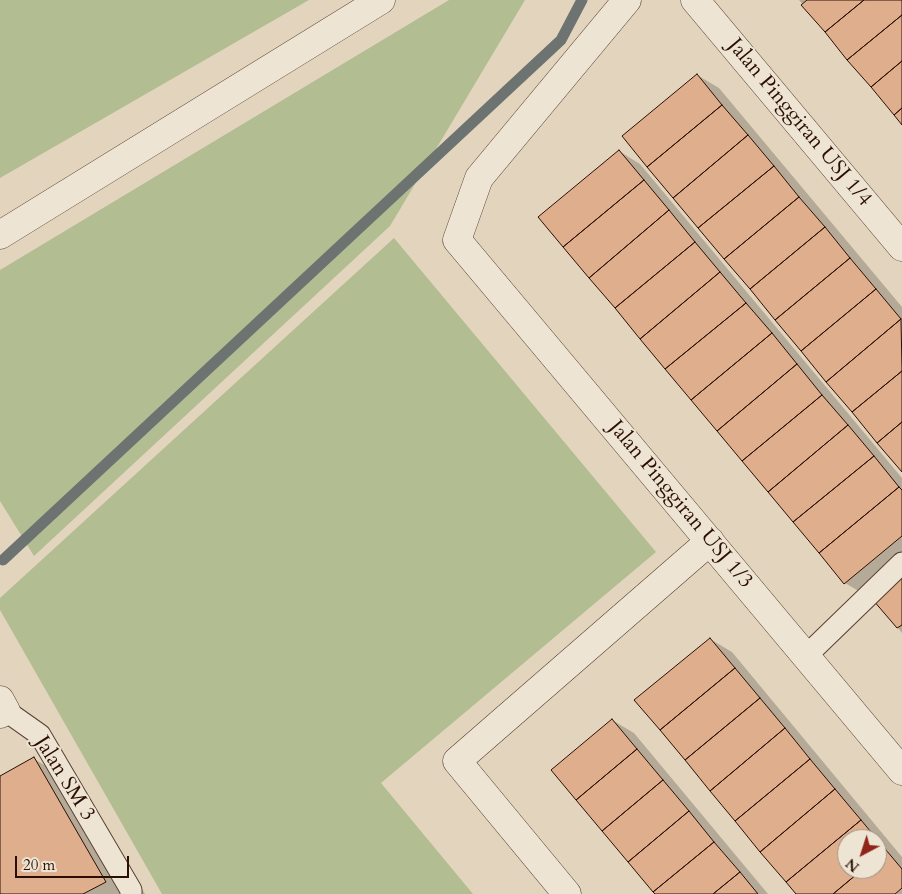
<!DOCTYPE html>
<style>
body{margin:0}
#map{position:relative;width:902px;height:894px;overflow:hidden;background:#e3d5bd;font-family:Cardo,serif}
canvas{display:block}
.north{position:absolute;left:837px;top:829px;width:50px;height:50px;box-sizing:border-box;background:#ede4d4;border:1px solid #9f8e80;border-radius:50%;rotate:220deg;font-size:14px;font-weight:700;line-height:20px;text-align:center;color:#2b0e03}
.north::after{content:'';display:block;margin:auto;width:18px;height:22px;background:#8f2418;clip-path:polygon(50% 0,100% 100%,50% 72%,0 100%)}
.scale{position:absolute;left:15px;top:856px;width:114px;height:22px;box-sizing:border-box;border:2px solid #2b0e03;border-top:0;padding-left:6px;font-size:15px;line-height:18px;white-space:nowrap;color:#2b0e03;-webkit-text-stroke:4px #ede4d4;paint-order:stroke}
</style>
<div id="map">
<canvas width="902" height="894"></canvas>
<div class="north">N</div>
<div class="scale">20 m</div>
</div>
<script>
const ctx = document.querySelector('canvas').getContext('2d');
ctx.lineJoin = 'round';
function fillPath(path, color) { ctx.fillStyle = color; ctx.fill(path, 'evenodd'); }
const poly = rows => new Path2D(rows.map(r => 'M' + r).join(''));
function trace(path, color, width, dash) { ctx.strokeStyle = color; ctx.lineWidth = width; ctx.lineCap = dash ? 'butt' : 'round'; ctx.setLineDash(dash || []); ctx.stroke(path); }
function write(font, color, halo, rows, align = 'center') {
  ctx.font = font + ' Cardo,serif'; ctx.lineWidth = 4; ctx.setLineDash([]); ctx.textBaseline = 'middle'; ctx.strokeStyle = halo; ctx.fillStyle = color; for (const [text, x, y, turn = 0] of rows) {
    ctx.save(); ctx.translate(x, y); ctx.rotate((+turn || 0) * Math.PI / 180); ctx.textAlign = isNaN(turn) ? turn : align; if (halo) ctx.strokeText(text, 0, 0); ctx.fillText(text, 0, 0); ctx.restore();
  }
}
const green = poly([
 [0,0,309,0,0,178],
 [449,0,525,0,390,226,34,556,0,501,0,270],
 [394,238,656,552,381,783,473,894,162,894,0,610,0,598]
]);
const shadow = poly([
 [799,0,902,0,902,123],
 [697,75,719,88,902,307,902,470],
 [619,151,640,164,902,478,902,566,867,596,845,583],
 [902,578,902,633,875,600],
 [710,639,732,652,902,857,902,894,798,894],
 [847,839,877,839,877,869,847,869],
 [612,720,634,733,768,894,656,894],
 [34,759,82,787,145,894,0,894,0,778]
]);
const stream = poly([
 [3,560,561,40,582,0]
]);
const building = poly([
 [807,0,864,0,825,32,801,5,807,0],
 [864,0,902,0,902,15,847,60,825,32,864,0],
 [902,15,902,61,871,87,847,60,902,15],
 [902,61,902,108,894,115,871,87,902,61],
 [697,74,722,105,647,167,622,136,697,74],
 [722,105,748,135,673,198,647,167,722,105],
 [902,108,902,125,894,115,902,108],
 [748,135,774,166,698,228,673,198,748,135],
 [619,150,644,180,563,247,538,217,619,150],
 [774,166,799,197,724,259,698,228,774,166],
 [644,180,669,210,589,278,563,247,644,180],
 [799,197,825,227,750,289,724,259,799,197],
 [669,210,695,242,615,308,589,278,669,210],
 [825,227,850,258,775,320,750,289,825,227],
 [695,242,720,272,640,339,615,308,695,242],
 [850,258,876,289,801,351,775,320,850,258],
 [720,272,746,303,665,369,640,339,720,272],
 [876,289,901,319,826,382,801,351,876,289],
 [746,303,772,333,691,400,665,369,746,303],
 [901,319,902,371,852,412,826,382,901,319],
 [772,333,797,364,717,431,691,400,772,333],
 [797,364,822,395,742,461,717,431,797,364],
 [902,371,902,422,877,443,852,412,902,371],
 [822,395,848,425,768,492,742,461,822,395],
 [902,422,902,472,877,443,902,422],
 [848,425,874,456,793,522,768,492,848,425],
 [874,456,899,487,819,553,793,522,874,456],
 [899,487,902,490,902,536,844,584,819,553,899,487],
 [902,576,902,625,897,628,873,600,902,576],
 [710,638,735,668,660,730,634,700,710,638],
 [735,668,760,698,685,760,660,730,735,668],
 [760,698,785,728,710,791,685,760,760,698],
 [612,719,637,749,576,800,551,770,612,719],
 [785,728,810,759,735,821,710,791,785,728],
 [637,749,663,780,602,831,576,800,637,749],
 [34,757,106,882,83,894,0,894,0,776,34,757],
 [810,759,835,789,760,852,735,821,810,759],
 [663,780,689,811,628,862,602,831,663,780],
 [835,789,861,820,786,882,760,852,835,789],
 [689,811,714,842,653,892,628,862,689,811],
 [861,820,886,850,877,858,877,839,847,839,847,869,863,869,833,894,796,894,786,882,861,820],
 [714,842,740,872,713,894,655,894,653,892,714,842],
 [886,850,902,869,902,888,895,894,833,894,863,869,877,869,877,858,886,850],
 [740,872,758,894,713,894,740,872]
]);
const service = poly([
 [806,656,902,563],
 [6,711,40,735,131,890,131,894]
]);
const minor = poly([
 [627,0,479,178,457,240,902,771],
 [695,0,902,247],
 [0,235,381,0],
 [0,700,6,711,0,714],
 [567,894,457,761,710,541]
]);
const streetNames = [
 ["Jalan Pinggiran USJ 1/4",799,123,50],
 ["Jalan Pinggiran USJ 1/3",680,505,50],
 ["Jalan SM 3",64,779,58]
];
fillPath(green, '#b2bd92');
fillPath(shadow, '#0003');
trace(stream, '#6c7370', 11);
fillPath(building, '#dfaf8d');
trace(building, '#2b0e03', 1);
trace(service, '#594032', 23);
trace(minor, '#594032', 29);
trace(service, '#ede4d4', 21);
trace(minor, '#ede4d4', 28);
write('21px', '#2b0e03', '#ede4d4', streetNames);
</script>
